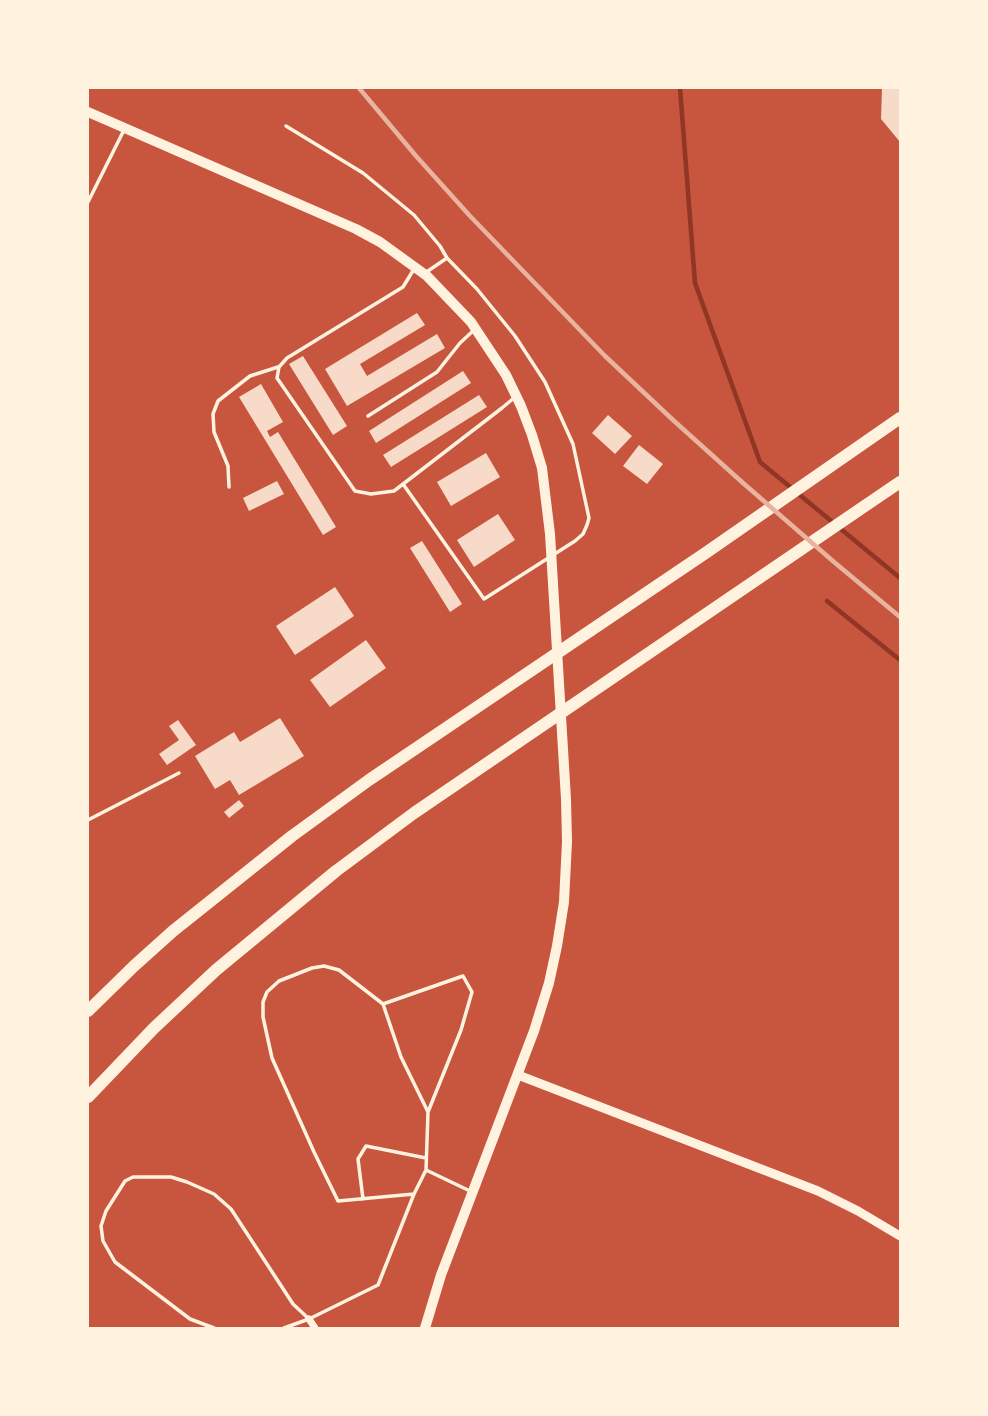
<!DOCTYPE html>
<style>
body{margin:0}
#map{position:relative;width:988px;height:1416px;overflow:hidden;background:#c8553d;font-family:"Open Sans",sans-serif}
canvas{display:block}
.frame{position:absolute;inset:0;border:89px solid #fff3e0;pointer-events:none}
</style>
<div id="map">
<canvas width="988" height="1416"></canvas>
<div class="frame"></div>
</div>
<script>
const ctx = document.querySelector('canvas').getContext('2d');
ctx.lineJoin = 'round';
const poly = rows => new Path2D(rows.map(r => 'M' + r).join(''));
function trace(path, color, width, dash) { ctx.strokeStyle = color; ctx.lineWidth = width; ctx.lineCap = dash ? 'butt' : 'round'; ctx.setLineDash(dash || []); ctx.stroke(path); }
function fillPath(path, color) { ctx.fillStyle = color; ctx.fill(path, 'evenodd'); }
const stream = poly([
 [680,88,695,283,760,462,900,578],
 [827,601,900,660]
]);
const building = poly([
 [882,88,900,88,900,142,881,119],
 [417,313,425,325,360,364,367,376,437,334,445,348,347,406,325,369],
 [303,356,347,426,333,435,289,364],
 [463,371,471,383,376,443,369,431],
 [261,384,283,422,267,431,270,437,278,432,336,527,323,535,239,397],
 [479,395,487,407,391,467,383,455],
 [608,415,632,436,615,454,592,433],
 [639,445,663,464,647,484,623,466],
 [486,453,500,477,451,506,437,482],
 [277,481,284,494,249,511,243,498],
 [498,514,515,540,474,567,457,540],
 [422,541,462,604,450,612,410,548],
 [335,587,354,616,295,655,276,626],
 [366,640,386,668,330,707,310,680],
 [280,718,304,756,239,795,230,780,215,789,195,756,234,732,240,742],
 [178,720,196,745,167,765,159,754,179,740,169,726],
 [239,800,244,806,229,818,224,812]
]);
const service = poly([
 [286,126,363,173,414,215,440,246,447,258,477,289,515,336,545,382,573,444,589,518,587,525,583,534,575,541,484,599,403,484],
 [88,202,124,130],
 [414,269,403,287,287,358,279,367,277,378,355,491,371,494,394,491,502,408,515,397],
 [425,273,447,258],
 [368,416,437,372,460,343,474,330],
 [229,487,228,466,214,432,213,414,218,401,250,376,278,367],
 [88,820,179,773],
 [383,1004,339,970,324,966,312,968,279,981,267,992,263,1002,263,1017,272,1058,314,1152,338,1201,414,1194,426,1170,470,1191],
 [426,1170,428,1112,461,1030,472,992,463,976,383,1004,401,1057,428,1112],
 [363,1199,358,1159,366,1146,426,1158],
 [214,1328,190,1319,115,1262,103,1241,101,1226,106,1211,125,1181,133,1177,171,1177,187,1182,214,1194,231,1209,293,1304,309,1319],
 [284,1328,309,1319,378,1285,414,1194]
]);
const minor = poly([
 [309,1319,315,1328]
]);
const tertiary = poly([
 [518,1075,818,1191,858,1211,900,1236]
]);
const secondary = poly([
 [88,112,356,229,380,242,427,276,471,322,506,375,521,406,532,435,542,468,550,534,566,799,567,842,564,902,557,946,549,983,534,1031,441,1275,425,1328]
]);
const motorway = poly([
 [88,1011,134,966,173,931,292,836,369,780,707,552,900,418],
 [88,1097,154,1028,216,970,336,871,414,813,900,482]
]);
const rail = poly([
 [359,88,416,156,470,216,605,356,673,420,743,483,834,562,900,617]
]);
trace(stream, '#8f3625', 4.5);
fillPath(building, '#f7dbc8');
trace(service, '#fff3e0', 3.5);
trace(minor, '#fff3e0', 7);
trace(tertiary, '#fff3e0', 9);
trace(secondary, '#fff3e0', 10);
trace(motorway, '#fff3e0', 12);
trace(rail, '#e9b49f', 4.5);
</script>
